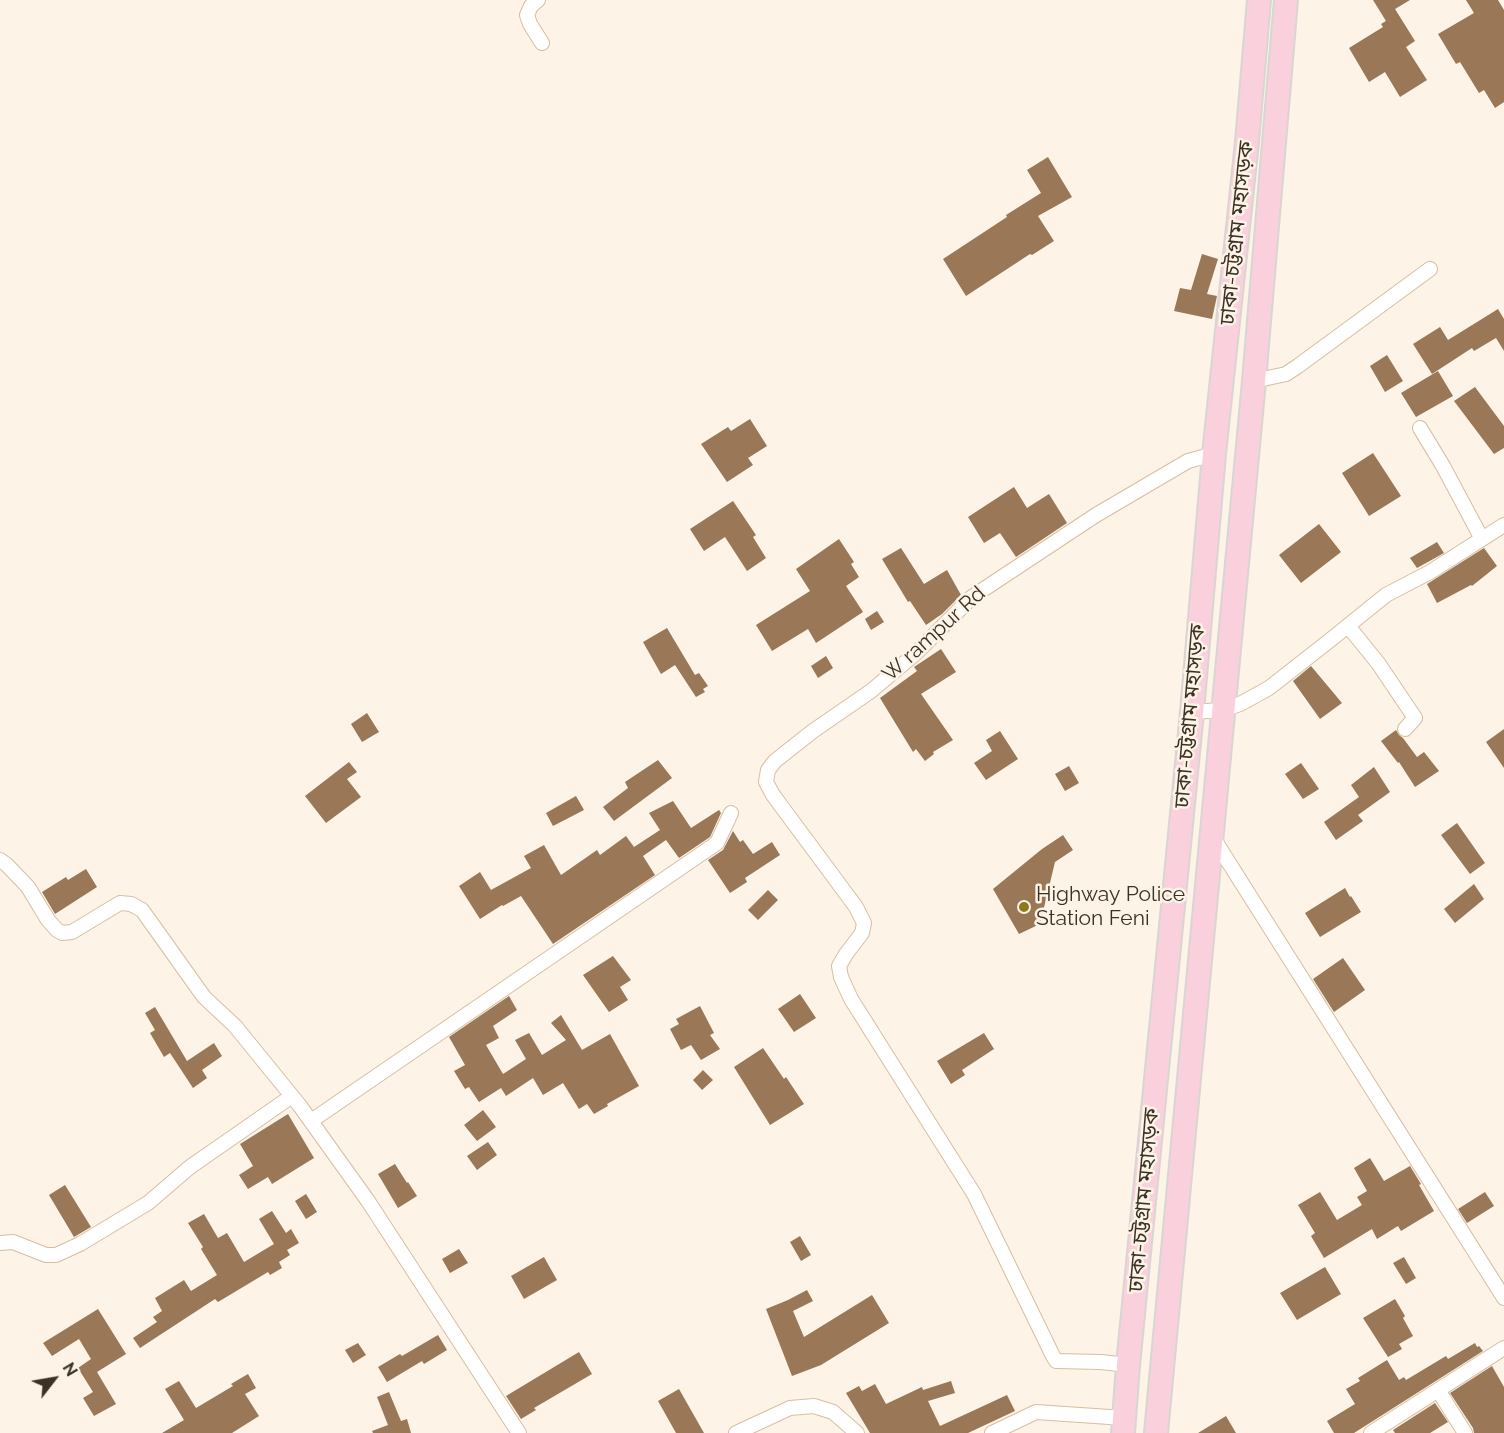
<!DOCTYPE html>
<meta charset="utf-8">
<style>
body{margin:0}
#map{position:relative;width:1504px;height:1433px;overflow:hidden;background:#fdf3e6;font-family:Raleway,sans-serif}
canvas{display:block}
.north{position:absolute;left:24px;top:1349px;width:60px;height:60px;-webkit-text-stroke:4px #fdf3e6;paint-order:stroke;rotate:59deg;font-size:16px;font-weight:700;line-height:24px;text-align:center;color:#3b3125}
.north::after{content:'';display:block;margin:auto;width:21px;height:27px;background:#3b3125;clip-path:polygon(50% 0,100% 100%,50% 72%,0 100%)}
</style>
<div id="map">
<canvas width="1504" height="1433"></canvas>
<div class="north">N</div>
</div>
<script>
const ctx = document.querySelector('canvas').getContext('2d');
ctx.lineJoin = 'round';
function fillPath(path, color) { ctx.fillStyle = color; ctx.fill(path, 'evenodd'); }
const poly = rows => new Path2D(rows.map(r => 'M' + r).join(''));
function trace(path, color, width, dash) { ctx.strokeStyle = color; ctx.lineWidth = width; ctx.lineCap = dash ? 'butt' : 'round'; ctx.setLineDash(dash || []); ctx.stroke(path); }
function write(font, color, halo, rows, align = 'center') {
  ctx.font = font + ' Raleway,"Noto Sans Bengali",sans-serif'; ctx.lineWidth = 5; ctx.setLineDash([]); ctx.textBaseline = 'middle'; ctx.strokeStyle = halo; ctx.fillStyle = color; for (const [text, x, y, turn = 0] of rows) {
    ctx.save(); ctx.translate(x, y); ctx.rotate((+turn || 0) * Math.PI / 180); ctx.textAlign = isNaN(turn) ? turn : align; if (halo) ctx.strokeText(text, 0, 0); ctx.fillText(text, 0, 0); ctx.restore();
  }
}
const building = poly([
 [1373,0,1410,0,1395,9,1415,41,1406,47,1427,80,1400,97,1385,72,1369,82,1349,48,1383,27,1381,24,1386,21],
 [1466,0,1498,0,1504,10,1504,102,1495,108,1484,90,1479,93,1460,62,1456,64,1438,34,1474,13],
 [1048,157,1072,197,1038,216,1054,241,1032,255,1030,254,966,296,943,259,1007,217,1006,215,1041,193,1027,170],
 [1202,254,1218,259,1207,294,1217,296,1212,319,1174,311,1180,288,1191,290],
 [1498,309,1504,319,1504,351,1496,338,1474,351,1472,348,1432,374,1413,344,1440,327,1448,340],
 [1387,355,1403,381,1385,392,1370,366],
 [1438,371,1453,396,1416,417,1401,393],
 [1475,387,1504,426,1504,448,1494,454,1454,401],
 [750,419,767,446,748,458,753,465,727,482,701,444,728,427,731,431],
 [1373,453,1401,496,1369,516,1342,473],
 [1014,487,1027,508,1049,494,1067,523,1016,557,1000,533,984,543,968,517],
 [733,501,756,535,753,537,766,558,747,571,725,537,704,551,690,529],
 [1319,524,1341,552,1301,583,1279,555],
 [839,539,854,562,851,564,859,577,846,586,863,612,816,643,808,629,772,651,756,625,810,591,796,569],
 [1437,542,1444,553,1417,568,1410,558],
 [901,548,924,584,947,570,961,595,942,614,926,625,910,601,908,602,882,559],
 [1484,548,1497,566,1472,586,1471,585,1437,603,1427,584],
 [877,611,884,622,871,630,865,619],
 [667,628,695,675,699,673,708,686,703,689,705,692,696,697,675,665,661,674,643,642],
 [941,649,956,672,921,694,953,740,933,752,934,754,925,761,916,749,913,752,880,698,917,671,914,667],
 [826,656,833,668,818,678,811,666],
 [1311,666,1342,703,1320,719,1293,681],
 [367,713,379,732,362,742,351,724],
 [1504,729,1504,768,1486,742],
 [1396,730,1399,735,1403,738,1417,757,1424,752,1439,771,1415,787,1399,762,1398,763,1381,741],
 [1000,731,1018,759,986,780,974,763,992,751,986,740],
 [658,760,672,778,614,821,603,807,628,788,625,782],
 [349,762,357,772,347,779,361,797,326,823,305,796],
 [1301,763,1319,789,1303,799,1285,774],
 [1069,766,1079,783,1065,791,1055,774],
 [1374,767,1390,792,1358,815,1363,821,1336,840,1324,822,1359,797,1351,785],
 [576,796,584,810,553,826,546,813],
 [673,801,691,828,719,810,721,813,710,837,679,858,666,840,643,856,655,875,553,944,521,896,503,906,502,905,480,919,459,886,480,872,491,890,531,868,524,856,544,845,561,875,597,850,600,855,626,836,634,847,660,830,649,813],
 [1457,823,1485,863,1470,874,1441,835],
 [733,831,740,842,743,840,753,854,772,842,780,855,745,878,747,882,730,893,708,860,723,850],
 [1063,835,1073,850,1055,862,1040,924,1019,934,993,889,1042,849],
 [86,869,97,887,55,914,42,892,66,877,68,880],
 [1474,884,1484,899,1455,923,1444,909],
 [1345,888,1350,897,1351,896,1361,912,1320,937,1305,913],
 [768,890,778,900,758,920,748,910],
 [613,956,631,980,620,987,628,1000,609,1012,583,975],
 [1343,958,1365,990,1334,1012,1313,979],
 [800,994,816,1018,794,1032,778,1009],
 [509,996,517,1010,493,1026,499,1038,486,1045,503,1074,526,1059,515,1040,529,1033,542,1055,566,1040,551,1023,561,1015,582,1050,610,1034,639,1086,607,1104,608,1106,594,1114,587,1104,579,1109,563,1083,543,1095,533,1078,506,1096,501,1088,479,1102,469,1087,465,1089,454,1071,465,1065,449,1037],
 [700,1006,714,1033,710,1035,720,1049,701,1060,691,1045,681,1050,670,1029,679,1024,676,1019],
 [155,1007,187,1061,214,1043,222,1056,202,1070,207,1078,193,1088,170,1053,164,1057,150,1033,155,1030,145,1013],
 [984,1033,994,1049,962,1070,965,1075,951,1084,937,1061],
 [763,1048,784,1079,786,1077,804,1104,770,1125,734,1067],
 [703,1070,713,1080,702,1090,693,1080],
 [483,1110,496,1127,477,1141,464,1125],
 [288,1114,314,1158,272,1184,268,1177,248,1189,239,1175,253,1166,240,1144],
 [488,1142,497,1155,477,1170,467,1156],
 [1370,1158,1384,1181,1410,1166,1421,1184,1419,1185,1434,1211,1401,1231,1398,1226,1377,1239,1372,1229,1324,1258,1311,1236,1315,1233,1298,1205,1320,1192,1337,1220,1362,1205,1357,1197,1367,1191,1354,1168],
 [395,1164,407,1183,408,1182,417,1196,398,1208,378,1174],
 [65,1185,91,1227,74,1237,49,1195],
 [1485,1192,1494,1206,1467,1223,1458,1209],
 [306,1194,317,1212,306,1219,295,1201],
 [272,1211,286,1233,291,1229,299,1243,287,1250,290,1255,279,1262,282,1268,270,1275,268,1272,218,1302,215,1299,140,1348,133,1338,157,1322,153,1317,162,1311,155,1298,184,1280,191,1291,217,1275,201,1249,203,1247,188,1223,204,1214,218,1238,227,1233,244,1262,274,1244,259,1219],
 [800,1236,811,1255,801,1261,790,1242],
 [459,1249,468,1263,450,1273,442,1259],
 [544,1257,557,1280,524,1299,511,1276],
 [1404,1257,1416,1278,1406,1284,1393,1263],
 [1325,1267,1341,1294,1297,1320,1280,1293],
 [807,1290,813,1301,793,1311,804,1337,872,1295,889,1323,821,1365,792,1376,766,1309,788,1300],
 [1395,1299,1405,1316,1403,1318,1413,1336,1399,1344,1402,1349,1388,1357,1363,1318],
 [98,1309,126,1354,97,1372,116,1404,94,1416,83,1398,93,1392,78,1368,91,1359,79,1339,52,1356,43,1343],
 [438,1335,447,1350,424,1364,422,1361,387,1382,378,1367,400,1354,402,1356],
 [358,1343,366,1355,353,1363,345,1350],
 [1475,1343,1477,1347,1479,1346,1483,1351,1354,1433,1334,1433,1327,1421,1355,1404,1346,1389,1360,1381,1358,1378,1387,1360,1399,1380,1404,1377,1406,1380,1446,1356,1448,1359],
 [579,1352,592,1374,534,1408,536,1410,521,1419,506,1396],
 [1492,1366,1504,1387,1504,1433,1474,1433,1473,1428,1450,1393],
 [248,1374,256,1388,245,1394,259,1416,232,1433,162,1433,184,1420,165,1389,179,1381,196,1408,233,1386,231,1384],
 [951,1381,955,1393,928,1401,940,1426,1007,1395,1015,1411,968,1433,870,1433,846,1393,859,1386,862,1391,875,1384,886,1404,922,1387,923,1390],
 [679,1389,704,1433,676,1433,658,1401],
 [389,1392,401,1421,407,1419,411,1433,373,1433,372,1431,388,1425,377,1397],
 [1435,1403,1448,1422,1430,1433,1395,1433,1393,1430],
 [1226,1416,1236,1433,1198,1433]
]);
const minor = poly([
 [538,0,531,6,527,15,530,24,542,43],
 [1254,381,1286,374,1298,366,1430,269],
 [1420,428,1443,466,1482,539],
 [1348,626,1378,663,1415,718,1405,729],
 [1192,712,1222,710,1240,704,1269,688,1329,641,1386,595,1430,572,1504,525],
 [1212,836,1504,1298],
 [0,860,7,865,28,887,48,920,57,930,62,933,72,932,120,903,131,904,142,910,204,997,235,1026,300,1106,368,1201,519,1433],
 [311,1121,717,843,731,813],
 [0,1243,13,1242,46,1255,56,1255,80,1244,148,1203,190,1167,292,1096],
 [1128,1365,1101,1362,1056,1361,1053,1356,974,1194,851,999,841,977,839,966,846,954,862,933,864,923,856,907,773,795,766,782,768,770,775,761,813,731,871,691,915,654,972,597,1096,515,1188,461,1214,454],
 [1438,1390,1465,1433],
 [736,1433,790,1408,814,1406,833,1412,857,1433],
 [992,1433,1036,1412,1124,1418],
 [1371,1433,1504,1348]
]);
const trunk = poly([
 [1123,1433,1128,1365,1192,712,1214,454,1247,142,1259,0],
 [1156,1433,1254,381,1286,0]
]);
const markers = [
 [1024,907,6,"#8e791f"]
];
const streetNames = [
 ["ঢাকা-চট্টগ্রাম মহাসড়ক",1237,233,-84],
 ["W rampur Rd",934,634,-42],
 ["ঢাকা-চট্টগ্রাম মহাসড়ক",1190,716,-85],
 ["ঢাকা-চট্টগ্রাম মহাসড়ক",1144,1200,-85]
];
const poiNames = [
 ["Highway Police",1036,895],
 ["Station Feni",1036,919]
];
fillPath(building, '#997757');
trace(minor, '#d7be9f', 16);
trace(trunk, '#d8d6d3', 26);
trace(minor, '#fff', 14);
trace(trunk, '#fad0dc', 22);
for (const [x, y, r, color] of markers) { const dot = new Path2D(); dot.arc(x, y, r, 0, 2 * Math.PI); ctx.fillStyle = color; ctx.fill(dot); trace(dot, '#fdf3e6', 2); }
write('21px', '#3b3125', '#fdf3e6', streetNames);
write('21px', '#3b3125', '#fdf3e6', poiNames, 'left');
</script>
